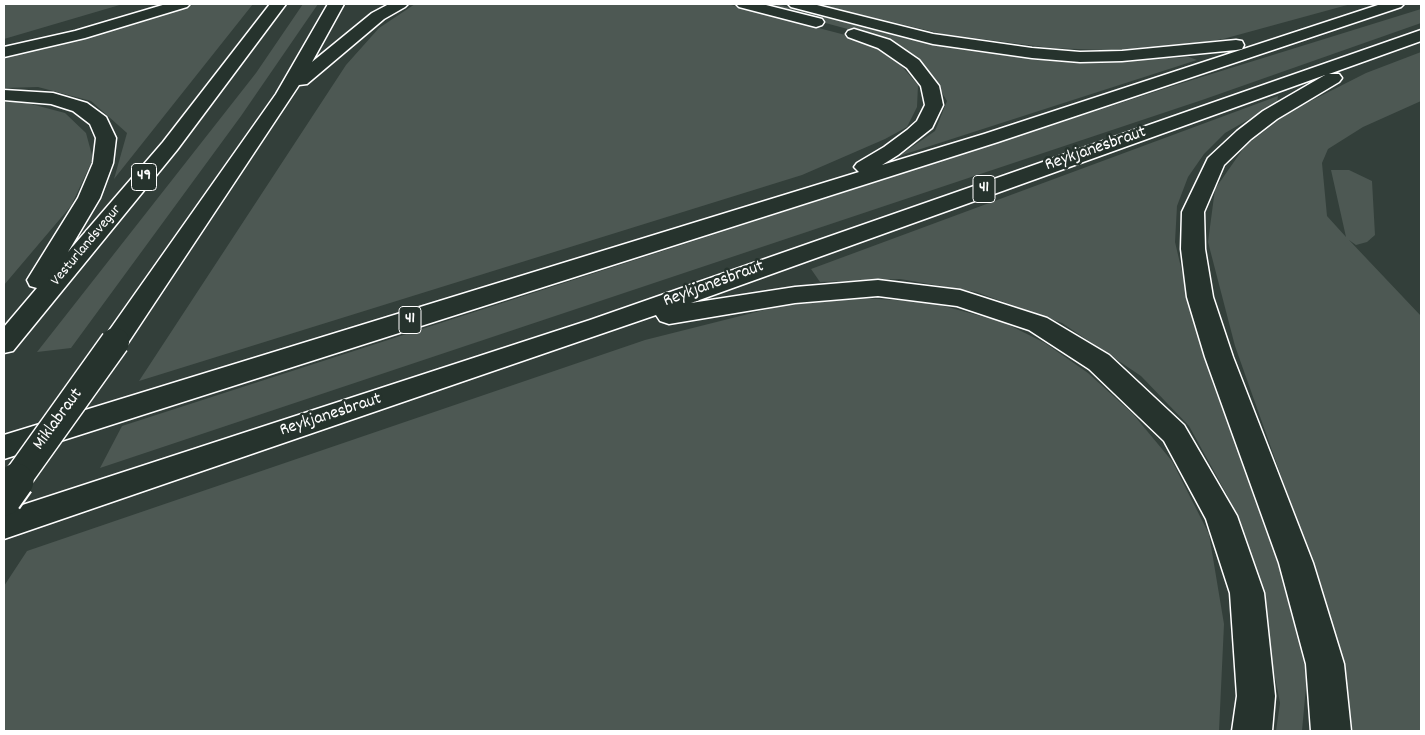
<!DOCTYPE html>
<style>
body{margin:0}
#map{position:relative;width:1425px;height:735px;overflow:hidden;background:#333f3a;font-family:Dekko,sans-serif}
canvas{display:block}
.frame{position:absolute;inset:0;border:5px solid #fff;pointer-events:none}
</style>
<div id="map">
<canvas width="1425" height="735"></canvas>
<div class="frame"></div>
</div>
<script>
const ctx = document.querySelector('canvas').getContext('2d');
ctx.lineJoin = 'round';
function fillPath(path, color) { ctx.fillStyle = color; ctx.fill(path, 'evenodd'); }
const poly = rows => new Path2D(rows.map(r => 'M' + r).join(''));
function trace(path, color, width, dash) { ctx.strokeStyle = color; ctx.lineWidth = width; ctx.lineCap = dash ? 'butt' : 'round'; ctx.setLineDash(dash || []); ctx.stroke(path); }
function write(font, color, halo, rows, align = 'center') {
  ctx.font = font + ' Dekko,sans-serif'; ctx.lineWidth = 5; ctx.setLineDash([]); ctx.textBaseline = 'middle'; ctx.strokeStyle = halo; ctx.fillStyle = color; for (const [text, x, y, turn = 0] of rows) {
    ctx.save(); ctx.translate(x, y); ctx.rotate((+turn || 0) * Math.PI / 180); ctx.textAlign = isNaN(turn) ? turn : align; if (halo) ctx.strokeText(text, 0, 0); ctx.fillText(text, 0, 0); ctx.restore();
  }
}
const green = poly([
 [4,4,123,4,4,39],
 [195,4,253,4,114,179,127,133,91,101,38,87,4,88,4,56,164,15],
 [303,4,318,4,241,116,71,348,37,352,256,73],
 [415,4,727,4,853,37,892,55,918,85,917,107,907,127,885,139,802,175,139,381,346,65,379,28],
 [755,4,776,4,908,39,1003,55,1081,62,1189,57,1197,60,899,156,935,131,947,101,931,75,892,41],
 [815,4,1351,4,1223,39,1153,52,1051,48,943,34],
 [1421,9,1421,23,1205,99,100,468,122,426,1176,85],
 [1421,52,1421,101,1363,127,1328,149,1322,163,1327,216,1346,237,1331,170,1349,170,1372,181,1375,235,1367,242,1356,245,1349,240,1421,316,1421,731,1353,731,1320,586,1235,346,1208,242,1215,189,1245,146,1289,112,1366,73],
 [1278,96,1277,103,1225,133,1204,154,1188,177,1177,206,1175,242,1187,293,1213,384,1268,525,1307,675,1302,731,1276,731,1280,703,1253,565,1227,495,1189,426,1141,376,1062,323,976,292,900,279,820,282,811,269],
 [4,100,16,100,65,113,86,133,93,159,71,206,4,285],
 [860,298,929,302,1003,322,1045,343,1088,373,1133,414,1172,461,1209,534,1224,624,1219,731,4,731,4,586,27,551,645,340,780,306]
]);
const trunk = poly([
 [166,4,190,4,187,7,85,38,4,57,4,47,75,31,166,4],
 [270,4,286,4,177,150,13,351,4,353,4,327,37,288,30,286,27,280,78,198,93,163,96,138,90,124,73,111,51,104,4,100,4,90,53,93,87,103,106,117,116,138,113,163,100,198,68,252,163,142,270,4],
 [328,4,344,4,312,62,372,13,389,4,408,4,405,7,384,19,307,84,299,85,124,349,115,351,106,349,102,342,106,335,276,94,328,4],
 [736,4,762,4,822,19,824,22,822,25,816,27,739,7,736,4],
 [788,4,813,4,933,34,1032,48,1080,52,1122,51,1236,40,1242,41,1244,45,1242,49,1236,50,1122,61,1080,62,1032,58,933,44,791,7,788,4],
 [1381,4,1404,4,1401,7,998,142,4,459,4,435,859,172,854,167,857,163,884,147,907,130,917,121,925,105,921,86,907,68,878,48,848,37,846,34,848,31,854,29,890,40,919,60,939,86,943,105,932,128,898,155,882,165,984,134,1381,4],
 [1421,30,1421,41,1329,74,1339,74,1342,78,1339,82,1277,119,1251,139,1224,165,1204,212,1205,249,1213,297,1233,357,1313,563,1344,664,1351,731,1311,731,1306,664,1279,563,1205,357,1187,297,1181,249,1182,212,1208,158,1237,131,1263,111,1325,75,691,303,795,287,878,280,960,290,1047,318,1109,355,1184,425,1237,516,1264,593,1275,696,1272,731,1232,731,1237,696,1230,593,1206,519,1164,441,1089,369,1029,330,957,306,878,296,795,303,669,324,660,321,656,315,4,539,4,511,590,320,1421,30]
]);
const trunkBridgeFar1 = poly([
 [15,482,115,342]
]);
const trunkBridge = poly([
 [4,498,16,481]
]);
const farStreetnames = [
 ["Vesturlandsvegur",87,246,-50]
];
const shields = [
 [144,177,25],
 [984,189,22],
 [410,320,22]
];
const shieldNames = [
 ["49",144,177],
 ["41",984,189],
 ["41",410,320]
];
const streetNames = [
 ["Reykjanesbraut",1096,150,-19],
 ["Reykjanesbraut",714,285,-20],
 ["Reykjanesbraut",331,416,-18],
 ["Miklabraut",59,420,-54]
];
fillPath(green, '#4d5853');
trace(trunk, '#fff', 3);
fillPath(trunk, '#26332d');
trace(trunkBridgeFar1, '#fff', 31, []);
trace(trunkBridge, '#fff', 39, []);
trace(trunkBridgeFar1, '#26332d', 28);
trace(trunkBridge, '#26332d', 35);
write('15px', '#fff', '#26332d', farStreetnames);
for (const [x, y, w] of shields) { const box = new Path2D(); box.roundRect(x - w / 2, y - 13.5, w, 27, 4); ctx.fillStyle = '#26332d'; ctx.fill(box); trace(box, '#fff', 1); }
write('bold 16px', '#fff', null, shieldNames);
write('18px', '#fff', '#26332d', streetNames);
</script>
